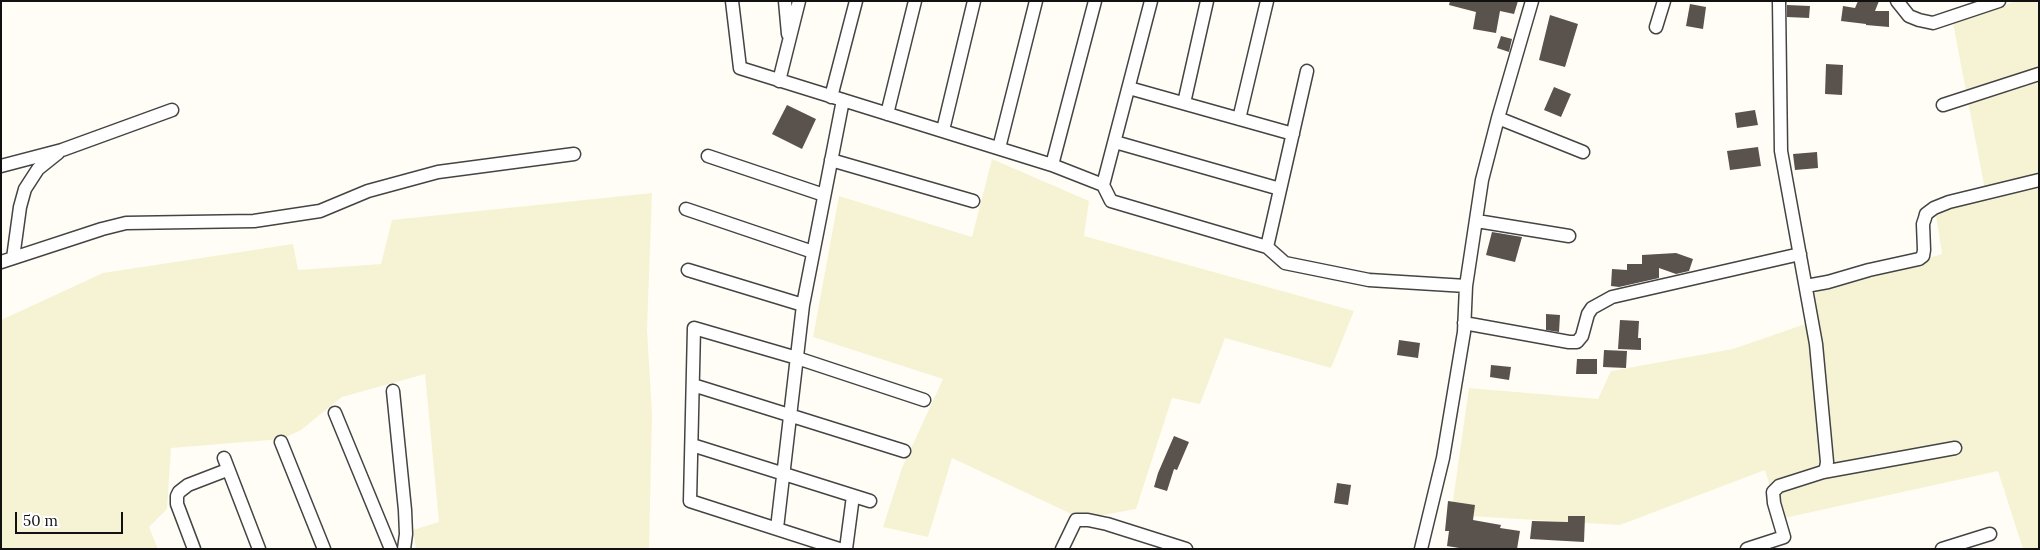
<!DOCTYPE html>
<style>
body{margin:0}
#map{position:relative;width:2040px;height:550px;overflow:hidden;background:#fffdf5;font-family:Lora,serif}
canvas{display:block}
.frame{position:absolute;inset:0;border:2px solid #111;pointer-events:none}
.scale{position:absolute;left:15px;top:512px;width:108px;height:22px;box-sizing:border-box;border:2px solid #111;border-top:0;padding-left:6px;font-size:15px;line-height:18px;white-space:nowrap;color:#111;-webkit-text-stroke:4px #fff;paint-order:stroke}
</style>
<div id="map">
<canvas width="2040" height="550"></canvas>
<div class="frame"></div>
<div class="scale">50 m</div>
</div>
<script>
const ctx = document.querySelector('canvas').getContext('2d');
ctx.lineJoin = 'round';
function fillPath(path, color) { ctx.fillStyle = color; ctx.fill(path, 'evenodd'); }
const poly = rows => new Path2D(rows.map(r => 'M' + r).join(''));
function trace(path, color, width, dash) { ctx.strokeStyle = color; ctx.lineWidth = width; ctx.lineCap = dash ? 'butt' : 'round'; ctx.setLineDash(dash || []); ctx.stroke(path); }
const farmland = poly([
 [2016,1,2039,1,2039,549,2023,549,1998,471,1780,519,1765,470,1620,525,1451,515,1469,388,1598,399,1611,371,1733,349,1817,320,1811,294,1942,254,1935,209,1985,190,1953,23],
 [992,159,1089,201,1084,236,1354,311,1331,368,1225,338,1200,404,1172,398,1136,509,1082,519,952,458,928,537,883,527,902,468,943,379,813,337,839,196,972,237],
 [652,193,647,330,652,414,649,549,416,549,413,530,439,522,425,374,342,397,301,430,282,439,171,448,167,509,149,527,158,549,1,549,1,320,103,273,293,244,298,270,381,264,392,220]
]);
const building = poly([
 [1450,1,1518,1,1514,14,1500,11,1496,33,1473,29,1476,12,1449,5],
 [1858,1,1879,1,1875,11,1889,11,1889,27,1866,25,1866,24,1841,21,1843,6,1855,8],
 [1690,4,1706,7,1703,29,1686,26],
 [1787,5,1810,6,1809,18,1787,17],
 [1550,15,1578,24,1565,67,1539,60],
 [1501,36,1512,39,1509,52,1497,48],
 [1826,64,1843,65,1842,95,1825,94],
 [1554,87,1571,94,1561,117,1544,110],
 [787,105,816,119,802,149,772,134],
 [1755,110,1758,125,1737,128,1735,113],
 [1758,147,1761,166,1730,170,1727,151],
 [1817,152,1818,168,1795,170,1793,154],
 [1492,232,1522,237,1515,262,1486,255],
 [1676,253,1693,259,1689,271,1676,274,1659,268,1659,278,1619,287,1611,286,1612,269,1627,270,1627,264,1642,264,1642,255],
 [1546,314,1560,315,1559,332,1546,330],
 [1620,320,1639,321,1638,338,1641,338,1641,350,1618,349],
 [1399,340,1420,343,1418,358,1397,355],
 [1604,350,1627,351,1626,368,1603,367],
 [1577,359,1597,359,1597,374,1576,374],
 [1491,365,1511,367,1509,380,1490,377],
 [1174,436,1189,442,1177,470,1174,469,1167,491,1154,487,1158,473],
 [1337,483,1351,485,1348,505,1334,503],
 [1448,501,1475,505,1473,520,1501,525,1500,528,1520,531,1517,549,1465,549,1447,546,1449,531,1445,531],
 [1568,516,1585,516,1584,542,1530,539,1532,521,1568,522]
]);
const street = poly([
 [732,1,740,68,1052,165,1103,185,1111,201,1267,247,1285,263,1369,280,1466,286],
 [785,1,788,34],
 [1897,1,1909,16,1919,20,1933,23,1999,1],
 [1656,27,1664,1],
 [779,81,799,1],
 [1129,88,1293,134],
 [831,97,856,1],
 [1184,103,1207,1],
 [1943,105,2039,74],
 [887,114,915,1],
 [1498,118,1583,152],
 [1239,119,1267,1],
 [943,130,974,1],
 [1115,142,1280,189],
 [999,148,1036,1],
 [708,156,824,195],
 [831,160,973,201],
 [1052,165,1095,1],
 [1,166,62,150,172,110],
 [1103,185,1151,1],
 [686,209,813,252],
 [1477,221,1569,236],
 [1267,247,1307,71],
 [13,258,20,207,25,189,38,169,58,153],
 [1,262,102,229,126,223,254,221,320,211,368,191,438,172,574,154],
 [688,270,803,305],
 [1806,286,1828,282,1869,270,1919,259,1923,256,1924,250,1923,224,1925,218,1926,214,1934,208,1949,202,2039,180],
 [1464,323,1569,342,1577,342,1582,336,1588,314,1592,308,1612,297,1800,254],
 [693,385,904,451],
 [393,391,405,510,406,534,404,549],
 [335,413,391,549],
 [281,442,324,549],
 [692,445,870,501],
 [224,458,259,549],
 [1823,472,1955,448],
 [777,528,803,305,843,100],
 [194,549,177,504,177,496,179,492,188,485,227,470],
 [839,549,690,501,694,328,797,358,924,400],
 [846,549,853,496],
 [1062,549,1076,520,1088,520,1107,524,1186,549],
 [1421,549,1443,458,1464,332,1466,286,1482,180,1498,118,1532,1],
 [1747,549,1784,537,1774,503,1773,492,1779,486,1823,472,1826,468,1827,462,1816,344,1781,151,1779,1],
 [1942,549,1990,534]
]);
fillPath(farmland, '#f6f3d4');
fillPath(building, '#5a524d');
trace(street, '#444', 15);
trace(street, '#fff', 12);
</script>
